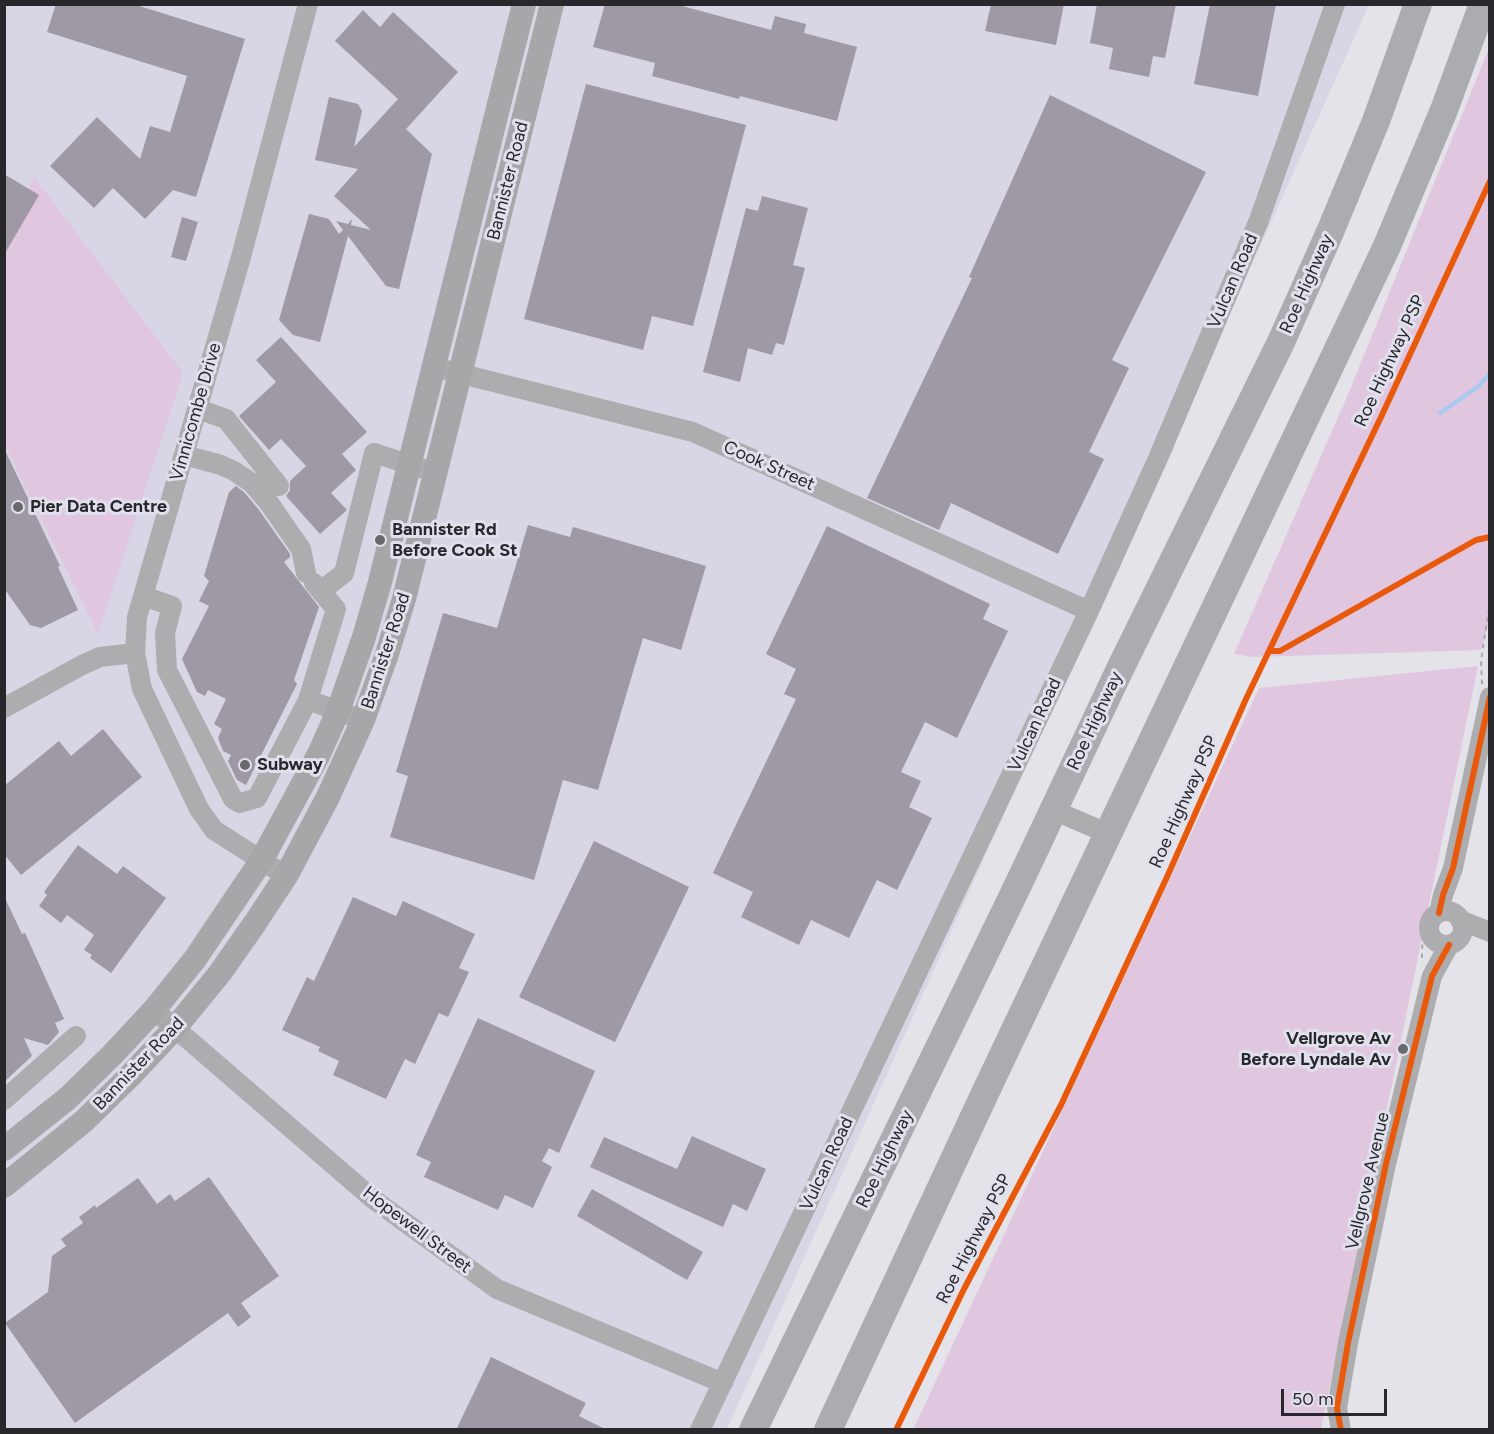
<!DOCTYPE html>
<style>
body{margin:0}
#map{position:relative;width:1494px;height:1434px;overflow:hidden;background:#e4e3ea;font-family:Figtree,sans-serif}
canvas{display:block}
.frame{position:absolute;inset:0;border:6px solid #28282c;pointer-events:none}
.scale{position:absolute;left:1281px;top:1389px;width:106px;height:27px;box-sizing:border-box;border:3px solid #28282c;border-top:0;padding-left:8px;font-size:18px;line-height:21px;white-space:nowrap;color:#28282c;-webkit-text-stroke:4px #e1e0ed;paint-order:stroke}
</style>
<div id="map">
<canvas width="1494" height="1434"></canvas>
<div class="frame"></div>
<div class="scale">50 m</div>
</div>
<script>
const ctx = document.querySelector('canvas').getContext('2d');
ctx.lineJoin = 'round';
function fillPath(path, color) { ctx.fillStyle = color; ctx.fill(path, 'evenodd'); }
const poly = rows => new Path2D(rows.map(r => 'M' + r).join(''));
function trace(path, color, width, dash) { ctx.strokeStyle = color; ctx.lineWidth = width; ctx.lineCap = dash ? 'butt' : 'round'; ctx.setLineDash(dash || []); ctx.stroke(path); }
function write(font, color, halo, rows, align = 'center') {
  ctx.font = font + ' Figtree,sans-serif'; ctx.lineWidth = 6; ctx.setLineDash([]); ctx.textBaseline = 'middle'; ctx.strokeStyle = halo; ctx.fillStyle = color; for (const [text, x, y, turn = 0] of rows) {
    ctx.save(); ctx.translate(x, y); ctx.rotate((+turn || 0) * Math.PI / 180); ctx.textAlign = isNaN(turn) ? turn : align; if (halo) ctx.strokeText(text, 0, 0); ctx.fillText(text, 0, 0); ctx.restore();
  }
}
const built = poly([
 [5,5,1369,5,727,1429,5,1430]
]);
const green = poly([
 [1489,48,1490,619,1481,650,1254,657,1234,654,1346,399],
 [34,177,183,373,98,634,5,445,4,238],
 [1478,666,1321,1429,913,1430,1259,688]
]);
const stream = poly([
 [1440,413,1479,386,1490,373]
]);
const building = poly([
 [56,4,133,4,245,39,196,197,173,190,145,219,113,188,94,208,50,166,97,117,140,159,150,126,170,132,187,76,47,32],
 [605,4,675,4,771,30,775,16,806,24,804,33,857,47,837,121,740,96,739,99,652,76,655,63,593,47],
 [991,4,1064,4,1056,45,985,31],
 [1097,4,1176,4,1165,58,1153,56,1149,77,1109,69,1113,48,1090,43],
 [1210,4,1276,4,1258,96,1194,84],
 [363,10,380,27,393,12,458,72,406,129,432,154,399,289,386,286,348,236,320,342,293,335,279,320,309,214,329,219,339,234,343,230,336,221,348,224,352,219,351,225,371,230,334,196,358,169,315,160,329,97,358,104,362,111,354,147,398,99,335,41],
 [586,84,746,125,693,326,652,316,643,350,524,319],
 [1050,95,1206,172,1112,360,1129,368,1089,452,1104,459,1058,554,951,503,939,530,867,498,972,278,969,277],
 [4,174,39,195,4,255],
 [762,196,808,208,793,265,805,268,784,345,776,343,772,355,748,348,740,382,703,372,746,208,758,211],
 [182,217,198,222,186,261,171,257],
 [281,337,367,432,342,454,356,470,331,493,347,510,320,534,286,496,290,490,290,481,306,466,281,439,269,450,239,416,276,382,256,360],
 [4,448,60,566,58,567,78,610,41,628,30,625,4,588],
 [236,486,244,492,259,510,290,554,290,557,284,562,319,607,294,680,297,684,246,785,237,780,228,761,231,755,223,751,218,738,222,729,214,724,226,699,208,690,205,696,197,692,182,659,209,606,199,601,209,581,204,576,229,492],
 [528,525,570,537,573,527,706,566,681,650,643,638,598,790,563,780,534,880,390,837,408,776,396,772,443,613,497,628],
 [827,526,990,604,983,619,1008,631,957,738,925,722,901,772,921,781,909,807,932,818,897,890,877,880,849,938,811,920,799,945,741,917,753,892,713,873,796,699,784,694,796,669,766,654],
 [103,729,142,777,21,875,4,854,4,786,59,741,71,756],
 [594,841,689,887,615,1042,519,997],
 [78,845,117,874,123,866,166,898,111,973,90,958,92,955,84,950,94,935,67,915,61,923,39,906,47,895,44,892],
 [4,896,22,934,25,933,64,1019,55,1023,59,1032,48,1045,24,1038,32,1056,4,1082],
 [353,897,396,916,403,901,475,934,459,968,469,972,448,1017,439,1013,415,1064,405,1059,386,1099,333,1075,339,1061,318,1051,320,1047,282,1030,307,977,314,981],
 [478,1018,595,1071,559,1153,549,1148,542,1161,552,1167,533,1208,505,1195,498,1210,424,1177,431,1162,416,1155],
 [692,1136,766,1169,747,1211,733,1204,723,1227,590,1167,604,1137,677,1169],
 [209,1177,279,1276,241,1303,251,1317,238,1327,228,1313,75,1423,5,1323,48,1292,52,1256,66,1246,61,1239,83,1223,79,1217,95,1205,96,1208,138,1178,157,1204,170,1194,175,1201],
 [592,1189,703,1252,687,1280,577,1216],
 [491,1357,586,1403,579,1416,607,1430,456,1430]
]);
const path = poly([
 [1482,684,1481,661,1490,602],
 [1422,958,1423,919]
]);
const minor = poly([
 [434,367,693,432,1089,611],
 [198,409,226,419,279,486],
 [184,455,221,465,234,471,252,483,269,503,301,549,306,573],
 [321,591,344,573,374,453,436,473],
 [143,596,172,606,165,633,167,670,233,799,240,803,257,798,308,700,352,716],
 [308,700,336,609,314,583],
 [4,708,82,665,100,657,135,653],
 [1053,810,1109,834],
 [286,876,214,830,199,809,142,689,135,653,137,617,241,257,308,4],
 '1429 928a17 17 0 1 1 34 0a17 17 0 1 1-34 0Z',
 [1439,913,1443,895,1453,868,1490,697],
 [1460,920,1490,932],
 [154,1010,373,1199,497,1289,723,1383],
 [4,1100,76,1036],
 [700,1430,1089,611,1159,456,1259,220,1335,4],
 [1341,1430,1337,1408,1348,1343,1386,1164,1432,976,1449,945]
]);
const major = poly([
 [4,1149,68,1098,113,1054,154,1010,195,959,261,861,319,754,338,711,364,637,380,582,524,4],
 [4,1186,84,1121,129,1077,175,1028,220,973,255,923,286,876,328,797,363,720,386,657,404,599,552,4]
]);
const highway = poly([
 [753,1430,1018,885,1121,667,1281,342,1330,232,1376,121,1418,4],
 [828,1430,986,1091,1387,246,1444,110,1483,4]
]);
const cycleway = poly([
 [1270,651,1280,651,1476,540,1490,537],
 [1439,913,1443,895,1453,868,1490,697],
 [896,1430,964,1289,1061,1105,1167,877,1246,699,1382,415,1490,181],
 [1341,1430,1337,1408,1348,1343,1386,1164,1432,976,1449,945]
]);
const markers = [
 [18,507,6,"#6a696e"],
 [380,540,6,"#6a696e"],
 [245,765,6,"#6a696e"],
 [1403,1049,6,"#6a696e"]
];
const streetNames = [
 ["Bannister Road",508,181,-76],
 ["Vulcan Road",1233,281,-67],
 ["Roe Highway",1307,284,-66],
 ["Roe Highway PSP",1390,361,-65],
 ["Vinnicombe Drive",196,412,-74],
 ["Cook Street",769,466,24],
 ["Bannister Road",386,651,-72],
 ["Roe Highway",1095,721,-65],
 ["Vulcan Road",1035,725,-65],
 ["Roe Highway PSP",1184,802,-66],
 ["Bannister Road",139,1064,-46],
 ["Roe Highway",885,1159,-64],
 ["Vulcan Road",827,1164,-65],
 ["Vellgrove Avenue",1368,1181,-77],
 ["Hopewell Street",417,1230,37],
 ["Roe Highway PSP",974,1239,-63]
];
const poiNames = [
 ["Pier Data Centre",30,507],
 ["Bannister Rd",392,530],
 ["Before Cook St",392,551],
 ["Subway",257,765],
 ["Vellgrove Av",1391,1039,"right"],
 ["Before Lyndale Av",1391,1060,"right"]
];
fillPath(built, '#d8d6e4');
fillPath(green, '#e1c6e0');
trace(stream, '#aac9ef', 4.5);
fillPath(building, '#9f98a5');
trace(path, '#a8a8aa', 2, [4.5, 4.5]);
trace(minor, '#adadb0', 20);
trace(major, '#a6a7a9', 24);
trace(highway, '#abacaf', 28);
trace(cycleway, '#e8590c', 6);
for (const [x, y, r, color] of markers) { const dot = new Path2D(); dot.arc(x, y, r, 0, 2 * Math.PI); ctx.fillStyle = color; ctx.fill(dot); trace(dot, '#e1e0ed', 2); }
write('18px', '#28282c', '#e1e0ed', streetNames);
write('bold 18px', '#28282c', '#e1e0ed', poiNames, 'left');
</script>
